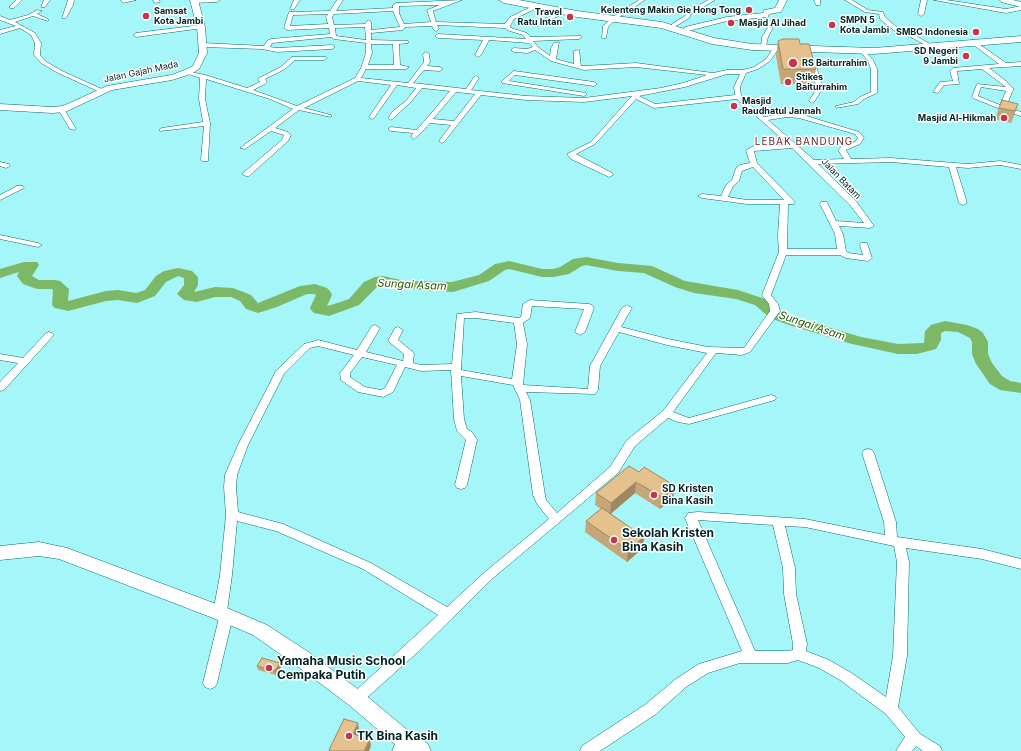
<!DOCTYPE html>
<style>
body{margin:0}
canvas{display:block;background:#a5f6f8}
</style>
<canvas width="1021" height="751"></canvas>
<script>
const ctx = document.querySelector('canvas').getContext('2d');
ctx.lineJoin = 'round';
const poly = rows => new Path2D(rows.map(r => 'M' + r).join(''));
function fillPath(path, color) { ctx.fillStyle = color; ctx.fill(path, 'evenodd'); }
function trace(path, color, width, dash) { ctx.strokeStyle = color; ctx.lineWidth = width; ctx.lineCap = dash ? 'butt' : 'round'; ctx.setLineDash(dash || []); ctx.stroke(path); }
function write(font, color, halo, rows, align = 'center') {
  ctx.font = font + ' Inter,sans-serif'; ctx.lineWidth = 3; ctx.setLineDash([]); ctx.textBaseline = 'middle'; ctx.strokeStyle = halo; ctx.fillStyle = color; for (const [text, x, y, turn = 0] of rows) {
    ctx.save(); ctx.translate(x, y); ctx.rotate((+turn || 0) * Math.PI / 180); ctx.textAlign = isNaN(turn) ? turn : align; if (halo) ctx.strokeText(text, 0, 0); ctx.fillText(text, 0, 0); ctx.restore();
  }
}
const river = poly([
 [586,257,618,263,652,266,685,281,738,290,765,299,782,312,801,319,861,337,898,344,924,343,925,331,931,325,945,321,967,325,978,329,983,333,988,342,988,354,992,363,1002,376,1010,381,1021,383,1021,393,1000,390,990,384,976,364,972,354,972,342,970,338,958,332,945,331,941,333,941,340,936,349,917,354,898,354,852,344,789,325,770,318,755,305,736,299,694,293,675,287,644,273,618,271,586,265,582,266,569,274,553,277,542,277,509,269,505,270,489,281,453,292,405,289,379,285,359,305,329,316,314,313,311,310,310,308,316,295,314,294,307,294,277,307,258,313,246,309,240,301,231,297,215,297,197,302,184,300,177,294,184,285,184,278,178,276,166,282,155,296,142,301,137,303,118,300,106,301,68,311,55,308,52,305,53,290,52,289,37,289,23,284,17,276,19,272,0,278,0,269,24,262,37,262,39,265,32,276,39,280,55,280,60,281,69,289,68,301,106,291,118,290,136,293,145,290,156,276,164,271,178,268,192,271,198,277,198,285,194,292,215,287,233,288,251,295,258,303,300,286,315,284,327,288,330,291,332,295,327,306,328,306,349,299,364,282,375,277,383,276,405,281,452,282,479,275,495,264,509,261,542,269,553,269,560,267,573,259,586,257]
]);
const street = poly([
 [16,0,22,0,14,8,10,8,10,6,16,0],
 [44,0,50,0,45,7,41,7,44,0],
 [68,0,74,0,73,5,66,18,62,18,68,0],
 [121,0,136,0,123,3,121,0],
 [153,0,159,0,160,2,155,3,153,0],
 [194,0,220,0,217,2,192,3,191,2,194,0],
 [294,0,300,0,294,9,290,9,294,0],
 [337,0,343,0,336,11,393,8,393,5,396,3,462,0,433,11,436,22,505,24,510,17,533,6,537,6,537,8,514,19,510,26,511,28,527,33,530,37,581,36,582,37,579,39,533,41,538,47,550,56,551,48,554,43,559,42,556,59,574,64,574,51,579,50,581,66,584,66,636,63,713,73,727,70,743,70,754,67,766,59,774,47,776,46,779,48,770,61,758,69,746,73,740,87,741,96,764,117,787,113,800,114,859,132,864,138,860,144,846,150,851,159,891,158,968,164,1000,161,1021,165,1021,169,1000,165,968,168,956,167,967,203,963,205,959,203,949,167,891,162,818,164,856,201,874,226,870,228,839,226,843,234,846,251,848,253,863,255,860,245,861,243,867,243,872,258,868,261,846,258,840,255,786,255,771,295,778,304,780,311,750,352,742,355,716,353,673,412,689,418,771,395,775,396,776,398,775,400,689,424,678,422,668,418,635,446,618,473,493,578,419,651,361,703,356,705,351,703,349,699,351,695,438,615,363,569,276,531,237,521,232,575,227,611,231,612,233,616,217,683,215,687,210,689,205,687,203,683,219,618,215,617,213,613,220,575,226,515,224,487,225,475,238,445,276,371,304,344,315,341,318,340,357,350,372,326,375,325,380,328,366,352,403,361,404,354,388,341,395,328,398,327,403,330,398,340,414,353,413,363,421,365,452,364,457,314,476,312,518,318,521,317,523,304,530,300,589,304,592,305,594,308,585,332,580,335,575,332,584,309,532,306,530,318,523,323,527,344,523,385,588,389,590,366,622,308,627,305,632,308,621,327,668,339,708,347,744,348,770,311,769,304,762,295,779,252,778,236,780,204,747,204,702,198,698,196,702,194,721,196,726,185,732,180,736,168,740,165,750,163,746,150,754,146,788,144,737,99,654,108,636,99,595,144,576,154,612,173,613,175,609,177,571,159,567,154,591,142,632,96,584,102,526,100,481,95,444,142,442,143,439,141,451,125,430,123,421,133,414,139,411,137,413,133,391,131,388,129,391,127,417,130,450,91,422,88,410,103,391,120,388,118,394,110,406,101,416,88,397,85,374,118,372,119,369,117,391,85,358,81,304,108,331,115,331,117,299,110,275,128,288,132,291,135,288,141,249,176,246,176,242,174,282,140,284,135,271,131,245,149,240,148,293,109,270,99,206,79,205,99,210,123,208,161,202,161,201,159,204,126,160,131,160,129,162,128,203,122,199,99,200,78,186,73,186,71,205,75,247,88,260,82,258,79,259,78,281,67,292,57,326,57,327,58,324,60,295,60,285,69,265,79,267,82,265,84,253,90,297,106,355,78,361,68,366,53,366,43,334,39,331,37,272,43,270,47,277,48,332,45,335,47,332,49,277,52,262,49,203,47,200,45,203,43,264,46,267,41,271,39,330,34,329,28,287,30,284,28,289,12,330,11,337,0],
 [440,5,427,10,431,22,404,24,399,13,399,6,440,5],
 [393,11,400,27,371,30,371,22,368,20,365,24,334,25,332,17,334,14,393,11],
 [328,14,326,17,328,24,290,26,293,15,328,14],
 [437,25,505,28,507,30,523,35,526,39,438,34,435,36,438,38,483,40,475,55,478,57,481,55,489,40,529,43,533,47,527,49,514,48,511,50,514,52,528,53,535,50,551,61,584,70,636,67,707,75,683,83,661,88,584,98,526,96,471,90,479,78,476,76,474,77,466,89,413,83,424,70,440,71,443,69,440,67,427,66,430,62,429,54,426,52,423,54,424,62,408,83,361,78,366,69,406,69,409,67,400,65,399,44,408,43,408,41,371,40,371,33,403,30,405,27,432,26,434,30,436,31,439,29,437,25],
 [365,27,366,40,336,36,335,28,365,27],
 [371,44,393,44,394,65,368,65,372,53,371,44],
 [727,74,740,74,734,87,735,95,655,104,639,96,685,87,727,74],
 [456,92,475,94,454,121,433,119,456,92],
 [787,117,799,118,855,134,858,138,855,142,842,146,838,150,844,159,814,160,768,120,787,117],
 [792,148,850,205,864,223,836,221,827,202,821,202,820,204,835,234,837,249,787,249,788,204,794,204,795,202,757,163,754,151,792,148],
 [753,167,784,200,747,200,728,197,733,186,739,181,742,171,753,167],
 [464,318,476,318,514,323,517,344,512,379,461,370,464,318],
 [619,332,667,345,707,353,663,411,627,440,610,467,557,513,546,500,545,495,530,400,526,392,595,394,598,390,600,366,619,332],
 [318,346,354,355,340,373,341,380,358,392,383,397,393,392,405,367,421,371,451,370,454,419,457,431,466,440,455,485,457,488,461,489,465,488,467,485,477,440,472,432,467,429,464,419,461,376,513,385,520,400,533,495,537,504,549,519,485,572,447,607,371,563,283,524,238,512,236,487,237,475,248,445,284,374,310,348,318,346],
 [362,357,397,365,385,388,381,390,365,387,350,377,350,373,362,357],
 [639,0,645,0,616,19,608,27,606,38,602,38,603,26,614,16,639,0],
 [708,0,715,0,691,14,689,18,676,26,672,26,672,24,685,16,687,12,708,0],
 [814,0,820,0,820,5,816,5,814,0],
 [845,0,852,0,868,10,883,12,885,17,901,31,913,34,930,44,925,45,909,36,897,33,880,19,879,14,865,12,845,0],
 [921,0,927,0,924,14,921,16,918,14,921,0],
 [934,0,946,0,1006,9,1021,6,1021,10,1006,13,934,0],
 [37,10,42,11,37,14,48,19,48,21,33,16,15,22,35,33,41,43,40,55,45,61,62,71,104,90,104,92,100,92,58,73,41,63,34,55,35,43,31,35,20,28,0,34,0,30,16,26,0,20,0,16,10,20,28,15,37,10],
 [561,11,566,12,538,26,533,25,561,11],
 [201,25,204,27,203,28,136,37,133,35,136,33,201,25],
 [768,27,773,28,768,37,766,46,761,47,762,37,768,27],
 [973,40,1006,63,1021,62,1021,66,989,68,1006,81,1013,88,1014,90,1012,92,1006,107,1021,112,1021,116,1005,111,973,98,972,97,977,84,1006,87,982,69,957,71,959,84,944,85,938,93,933,92,940,82,953,81,950,71,953,68,999,64,971,43,971,41,973,40],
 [981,87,1006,91,1000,105,978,96,981,87],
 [863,49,873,60,877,69,877,93,864,99,858,104,836,108,836,106,854,102,860,97,871,92,871,69,868,61,860,51,863,49],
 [812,61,815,63,823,88,814,102,812,103,809,101,817,88,809,63,812,61],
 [514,71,594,82,597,84,594,86,515,75,509,81,586,93,586,95,584,96,502,83,502,81,514,71],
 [61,107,64,109,76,129,75,130,70,129,58,109,61,107],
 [0,162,9,164,10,166,6,168,0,166,0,162],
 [17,186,23,186,24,188,0,200,0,195,17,186],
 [0,235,38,243,42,245,38,247,0,239,0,235],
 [49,332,52,333,54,335,52,337,4,390,0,391,0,382,18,363,0,360,0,354,23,358,46,333,49,332],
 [868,449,872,450,874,453,896,522,897,537,982,549,1021,559,1021,569,982,559,906,548,909,562,907,656,898,707,920,734,940,746,942,751,923,751,916,746,912,751,896,751,905,737,886,714,840,680,819,668,798,660,788,663,740,663,708,673,686,687,656,714,600,751,580,751,582,746,646,704,676,679,699,664,742,651,685,518,688,513,698,512,805,519,885,535,884,522,862,453,864,450,868,449],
 [698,520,773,525,783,568,784,594,793,644,793,650,788,651,755,651,698,520],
 [785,526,805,527,894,546,897,562,893,656,886,697,850,672,829,660,806,651,807,644,796,594,795,568,785,526],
 [404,733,409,735,411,740,406,751,392,751,399,735,404,733]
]);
const secondary = poly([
 [190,0,198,0,205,27,207,53,199,69,191,74,172,80,112,90,65,112,52,113,0,110,0,104,52,107,63,106,107,86,171,75,185,70,193,66,199,53,197,27,190,0],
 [779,0,787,0,781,12,769,14,768,17,727,21,688,31,684,29,685,27,727,17,763,13,764,10,775,8,779,0],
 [39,542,67,548,227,608,267,625,307,651,363,693,411,733,428,744,431,751,403,751,349,705,293,663,253,635,213,618,59,559,39,556,0,560,0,546,39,542]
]);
const primary = poly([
 [1000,0,1013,0,1021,2,1021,7,1001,2,1000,0]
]);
const highway = poly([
 [499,0,519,0,577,11,662,22,714,38,752,44,874,48,1021,36,1021,42,874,54,752,50,712,44,661,28,577,17,504,3,499,0]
]);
const wall = poly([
 [778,41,800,44,816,69,813,84,781,84,776,56],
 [1018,104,1011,123,995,119,999,108],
 [639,472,675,486,673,497,660,509,635,493,611,514,644,537,643,548,627,562,585,532,586,521,601,509,595,505,596,493],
 [280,663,281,667,276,675,258,670,257,666]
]);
const shadedWall = poly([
 [1018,104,1014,115,1011,123,1015,111],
 [636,482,635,493,610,514,611,503],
 [675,486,673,497,660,509,662,497],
 [644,537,643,548,627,562,628,550],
 [280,663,281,667,276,675,275,671],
 [358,723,359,730,354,742,353,734],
 [370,739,371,746,369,751,364,751]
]);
const building = poly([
 [783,39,799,39,800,44,809,44,816,69,783,69,778,41,783,39],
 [1002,100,1018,104,1015,111,999,108,1002,100],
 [629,466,639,472,644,467,675,486,662,497,636,482,611,503,596,493,629,466],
 [602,508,644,537,628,550,586,521,602,508],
 [262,658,280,663,275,671,257,666,262,658],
 [344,719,358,723,353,734,370,739,364,751,332,751,329,750,344,719]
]);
const markers = [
 [749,10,4,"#c6354b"],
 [146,16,4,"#c6354b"],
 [570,17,4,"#c6354b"],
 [731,23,4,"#c6354b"],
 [832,25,4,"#c6354b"],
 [976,32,4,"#c6354b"],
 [966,56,4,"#c6354b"],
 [793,63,5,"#c6354b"],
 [788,82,4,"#c6354b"],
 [734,106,4,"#c6354b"],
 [1004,118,4,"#c6354b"],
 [654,495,4,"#c6354b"],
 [614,540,4,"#c6354b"],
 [269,668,4,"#c6354b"],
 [349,736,4,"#c6354b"]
];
const farPoinames = [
 ["Kelenteng Makin Gie Hong Tong",741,10,"right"],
 ["Samsat",154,11],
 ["Kota Jambi",154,21],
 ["Travel",562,12,"right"],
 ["Ratu Intan",562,22,"right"],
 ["SMPN 5",840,20],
 ["Kota Jambi",840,30],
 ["Masjid Al Jihad",739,23],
 ["SMBC Indonesia",968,32,"right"],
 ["SD Negeri",958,51,"right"],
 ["9 Jambi",958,61,"right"],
 ["RS Baiturrahim",802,63],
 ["Stikes",796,77],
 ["Baiturrahim",796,87],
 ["Masjid",742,101],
 ["Raudhatul Jannah",742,111],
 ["Masjid Al-Hikmah",996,118,"right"]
];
const farStreetnames = [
 ["Jalan Gajah Mada",141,72,-12],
 ["Jalan Batam",841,179,46]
];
const farQuarternames = [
 ["LEBAK BANDUNG",804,142]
];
const poiNames = [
 ["SD Kristen",662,489],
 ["Bina Kasih",662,501]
];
const waterNames = [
 ["Sungai Asam",412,285,3],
 ["Sungai Asam",812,326,19]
];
const nearPoinames = [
 ["Sekolah Kristen",622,533],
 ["Bina Kasih",622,547],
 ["Yamaha Music School",277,661],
 ["Cempaka Putih",277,675],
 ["TK Bina Kasih",357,736]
];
fillPath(river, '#7db866');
trace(street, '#0b6a6c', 1);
trace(secondary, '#0b6a6c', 1);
trace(primary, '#0b6a6c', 1);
trace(highway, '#0b6a6c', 1);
fillPath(street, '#fff');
fillPath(secondary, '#fff');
fillPath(primary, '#fff');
fillPath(highway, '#fff');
fillPath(wall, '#c4a679');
fillPath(shadedWall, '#a08763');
fillPath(building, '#e4c18d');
trace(building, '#a08763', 1);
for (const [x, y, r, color] of markers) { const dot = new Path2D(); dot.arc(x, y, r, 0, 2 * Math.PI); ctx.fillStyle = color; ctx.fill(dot); trace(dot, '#fff', 1.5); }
write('bold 9px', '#002324', '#fff', farPoinames, 'left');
write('9px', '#002324', '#fff', farStreetnames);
ctx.letterSpacing = '1px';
write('10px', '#6a242c', '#fff', farQuarternames);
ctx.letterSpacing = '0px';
write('bold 10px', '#002324', '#fff', poiNames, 'left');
write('italic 11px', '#245a00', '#fff', waterNames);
write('bold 12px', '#002324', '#fff', nearPoinames, 'left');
</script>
